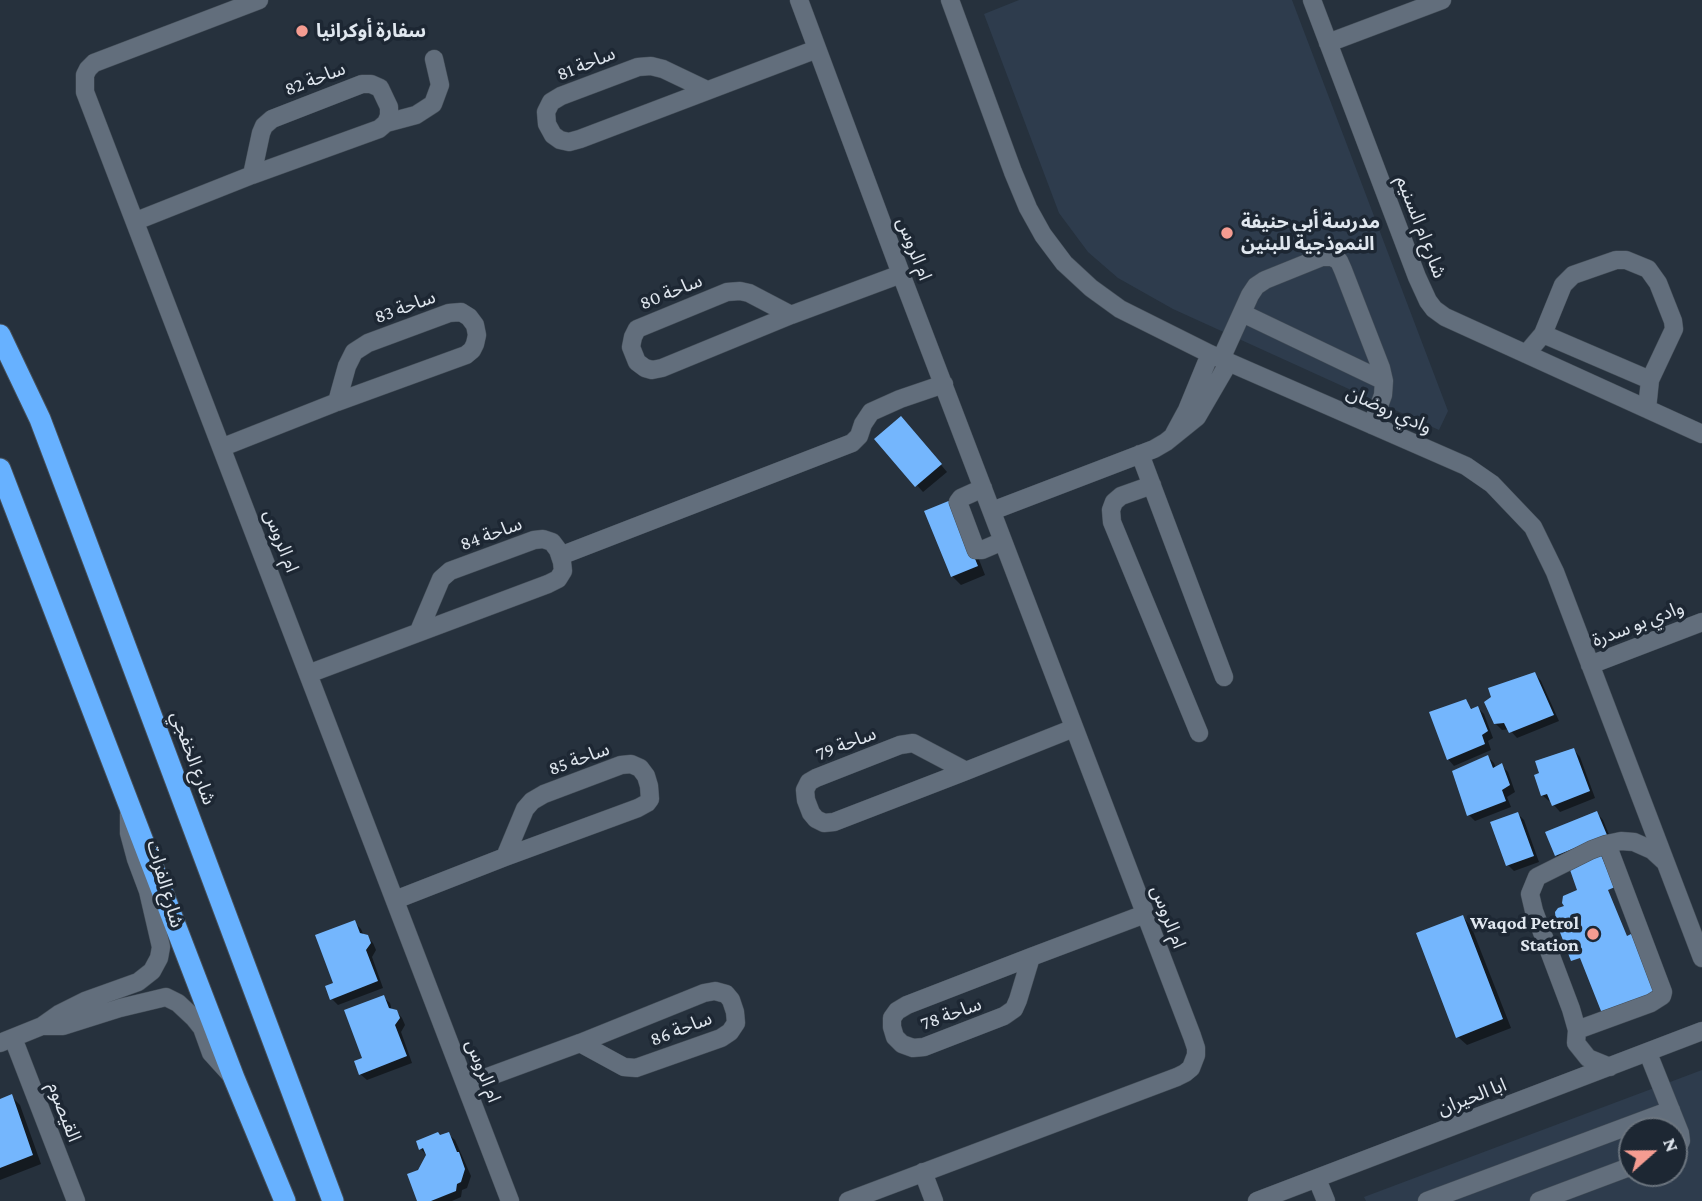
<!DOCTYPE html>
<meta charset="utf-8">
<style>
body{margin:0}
#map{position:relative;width:1702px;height:1201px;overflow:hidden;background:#26313d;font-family:"Crimson Pro",serif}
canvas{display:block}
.north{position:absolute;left:1618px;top:1117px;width:70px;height:70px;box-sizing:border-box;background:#1d2733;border:2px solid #6b747e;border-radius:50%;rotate:69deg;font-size:19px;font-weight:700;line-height:28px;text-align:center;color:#e0e7ef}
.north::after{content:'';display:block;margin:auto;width:24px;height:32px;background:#f59c91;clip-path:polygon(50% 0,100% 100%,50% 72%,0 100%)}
</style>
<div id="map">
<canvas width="1702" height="1201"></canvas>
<div class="north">N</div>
</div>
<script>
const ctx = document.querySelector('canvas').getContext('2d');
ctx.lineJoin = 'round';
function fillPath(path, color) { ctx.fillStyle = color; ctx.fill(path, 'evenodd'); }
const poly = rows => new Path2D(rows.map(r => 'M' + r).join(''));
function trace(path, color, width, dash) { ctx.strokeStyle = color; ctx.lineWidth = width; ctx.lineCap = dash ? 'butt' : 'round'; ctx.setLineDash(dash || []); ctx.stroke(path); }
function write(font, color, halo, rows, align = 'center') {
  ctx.font = font + ' "Crimson Pro","Noto Sans Arabic",serif'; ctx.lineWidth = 7; ctx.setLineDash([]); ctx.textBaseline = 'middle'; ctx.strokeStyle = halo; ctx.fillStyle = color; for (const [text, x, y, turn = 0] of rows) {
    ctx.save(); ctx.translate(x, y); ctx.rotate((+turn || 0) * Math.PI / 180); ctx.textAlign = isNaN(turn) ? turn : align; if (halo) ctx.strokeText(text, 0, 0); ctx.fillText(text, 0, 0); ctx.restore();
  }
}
const built = poly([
 [1019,0,1292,0,1448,411,1439,430,1173,309,1118,278,1088,252,1059,213,984,14],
 [1702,1070,1702,1201,1366,1201,1364,1197],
 [1632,1131,1674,1131,1674,1173,1632,1173]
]);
const shadow = poly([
 [907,424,947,472,923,492,876,439],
 [960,511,985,575,961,585,952,576],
 [1535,674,1541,681,1559,721,1517,738,1509,729,1502,730,1495,723,1493,698],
 [1465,701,1473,710,1478,708,1484,714,1493,738,1488,741,1491,750,1454,766,1448,759],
 [1574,750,1580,757,1595,798,1560,812,1554,805,1552,800,1549,801,1542,795,1541,774],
 [1488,757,1494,763,1496,768,1502,766,1508,772,1515,792,1507,797,1511,807,1475,821,1469,815],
 [1597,813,1603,820,1612,842,1563,861,1556,855],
 [1518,814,1524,820,1539,862,1514,871,1508,865],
 [1463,917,1471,926,1511,1028,1467,1045,1458,1037],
 [354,922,361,929,364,936,367,937,373,943,376,950,372,957,383,988,338,1005,332,999],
 [383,997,390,1003,392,1011,396,1011,402,1018,405,1025,401,1032,412,1063,367,1080,360,1074],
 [11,1096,20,1105,41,1164,0,1180,0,1101],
 [448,1134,455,1140,471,1176,467,1188,462,1190,461,1197,452,1201,419,1201,419,1171,427,1156,421,1149]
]);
const building = poly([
 [901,416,942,464,915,487,874,439],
 [951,500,978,566,951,577,924,511],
 [1535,672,1554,715,1509,733,1504,723,1494,724,1484,702,1491,697,1488,688],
 [1466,699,1471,709,1478,706,1488,731,1482,735,1485,744,1447,760,1429,712],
 [1574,748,1590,791,1552,806,1547,794,1541,796,1534,775,1539,773,1535,761],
 [1488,755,1493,768,1502,763,1510,785,1502,790,1506,801,1467,816,1452,771],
 [1597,811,1607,835,1555,856,1545,832],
 [1518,812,1534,856,1506,866,1490,822],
 [1601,855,1615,887,1608,890,1627,936,1635,932,1660,995,1603,1016,1580,958,1571,961,1556,922,1555,912,1558,908,1564,906,1562,903,1563,896,1577,890,1569,867],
 [1463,915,1503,1019,1456,1038,1416,933],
 [355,920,360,933,368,935,371,943,366,950,378,981,330,1000,325,986,333,983,315,935],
 [384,995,389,1008,397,1010,400,1018,395,1025,407,1056,359,1075,354,1061,362,1058,344,1010],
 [12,1094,33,1155,0,1168,0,1099],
 [438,1132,440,1135,449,1132,457,1152,459,1152,465,1169,461,1182,457,1184,456,1191,431,1201,417,1201,407,1174,418,1170,426,1155,423,1148,419,1150,416,1141]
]);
const minor = poly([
 [259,0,94,63,88,69,85,75,85,92,510,1201],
 [799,0,901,274,1192,1036,1196,1048,1196,1055,1191,1068,1185,1073,1177,1077,848,1201],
 [950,0,1013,172,1028,208,1043,235,1064,263,1091,288,1120,309,1210,354,1466,466,1492,484,1533,527,1555,572,1702,958],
 [1312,0,1417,277,1428,301,1434,309,1445,317,1702,434],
 [1328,43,1442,0],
 [707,90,663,69,651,66,638,67,561,96,551,102,546,112,547,124,553,135,560,140,569,142,580,139,817,49],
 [386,123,416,115,433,104,440,85,434,59],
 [136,221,252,175,379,129,386,123,389,116,389,107,380,88,371,84,362,84,272,119,264,126,261,133,252,175],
 [1242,313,1384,381],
 [791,315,749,293,740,291,727,292,637,329,633,337,631,347,637,362,645,368,652,370,662,368,791,315,901,274],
 [1543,334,1563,285,1573,275,1616,260,1626,260,1648,269,1658,283,1673,321,1674,329,1650,380],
 [1526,354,1543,334,1650,380,1647,409],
 [1221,359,1250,295,1256,286,1265,280,1322,257,1332,257,1339,261,1343,270,1381,368,1384,381,1383,395,1372,425],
 [1174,434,1187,410,1210,354],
 [223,447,337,402,466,355,472,350,475,344,477,335,475,325,469,317,461,312,449,313,368,343,354,352,347,366,337,402],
 [1140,454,1224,677],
 [1152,485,1121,496,1114,502,1111,510,1112,522,1199,733],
 [983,488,961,498,958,502,976,550,982,550,1003,541],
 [992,511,1154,449,1166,442,1197,417,1229,362],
 [560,556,852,443,859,436,863,424,871,412,900,399,944,384],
 [1590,665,1702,622],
 [308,674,548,584,558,579,563,571,562,562,558,550,552,542,543,539,534,540,450,571,441,579,419,631],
 [966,771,913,743,900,745,816,778,809,782,805,790,806,800,811,813,816,819,824,823,834,822,966,771,1074,728],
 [395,900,505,857,638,808,647,803,650,799,649,786,646,776,640,768,631,764,621,765,544,794,532,801,525,809,505,857],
 [1031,957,1018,1000,1014,1009,1004,1016,924,1047,913,1048,902,1044,895,1037,892,1027,892,1018,897,1011,907,1005,1031,957,1145,914],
 [42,1026,63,1026,120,1008,166,997,178,1003,194,1018,202,1028,211,1053,230,1074],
 [1577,1030,1651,1003,1662,996,1663,992,1607,844],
 [13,1038,76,1201],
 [0,1043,42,1026,59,1014,85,1001,138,982,152,971,159,958,161,947,148,891,136,859,129,833,129,814],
 [1648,1053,1680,1133,1681,1141,1677,1148,1674,1150],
 [1610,1067,1588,1058,1576,1043,1577,1030,1571,1009,1534,911,1530,894,1537,877,1591,850,1607,844,1621,841,1634,842,1652,850,1665,862],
 [466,1085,580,1043,704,993,715,991,726,994,731,1000,735,1012,736,1023,730,1032,721,1038,636,1068,624,1067,580,1043],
 [923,1172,934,1201],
 [1317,1179,1326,1201],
 [1257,1201,1702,1031],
 [1427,1201,1671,1110],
 [1539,1201,1632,1166]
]);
const highway = poly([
 [0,335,40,419,71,501,333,1201],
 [0,469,234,1078,285,1201]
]);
const markers = [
 [302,31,7,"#f59c91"],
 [1227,233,7,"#f59c91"],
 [1593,934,7,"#f59c91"]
];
const poiNames = [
 ["سفارة أوكرانيا",316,31],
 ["مدرسة أبي حنيفة",1241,222],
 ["النموذجية للبنين",1241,244],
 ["Waqod Petrol",1579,923,"right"],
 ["Station",1579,945,"right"]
];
const streetNames = [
 ["ساحة 81",586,64,-22],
 ["ساحة 82",315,79,-21],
 ["شارع ام السنيم",1421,227,69],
 ["ام الروس",914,249,69],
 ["ساحة 80",671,292,-22],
 ["ساحة 83",405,307,-20],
 ["وادي روضان",1389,410,24],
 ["ساحة 84",491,534,-20],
 ["ام الروس",281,541,69],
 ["وادي بو سدرة",1638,624,-21],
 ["ساحة 79",846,744,-21],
 ["شارع الخفجي",193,758,70],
 ["ساحة 85",579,759,-20],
 ["شارع الفرات",165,884,74],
 ["ام الروس",1168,917,69],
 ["ساحة 78",951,1014,-20],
 ["ساحة 86",681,1029,-21],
 ["ام الروس",483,1071,69],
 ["ابا الحيران",1472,1097,-21],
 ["القيصوم",64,1112,69]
];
fillPath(built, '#2e3c4d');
fillPath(shadow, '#0007');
fillPath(building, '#74b6fd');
trace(minor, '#454f59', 19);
trace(highway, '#454f59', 23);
trace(minor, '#626e7c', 18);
trace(highway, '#67b1ff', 21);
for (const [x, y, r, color] of markers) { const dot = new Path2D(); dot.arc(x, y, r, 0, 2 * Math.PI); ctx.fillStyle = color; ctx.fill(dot); trace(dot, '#1d2733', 2.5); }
write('bold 19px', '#e0e7ef', '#1d2733', poiNames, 'left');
write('19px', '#e0e7ef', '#1d2733', streetNames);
</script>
